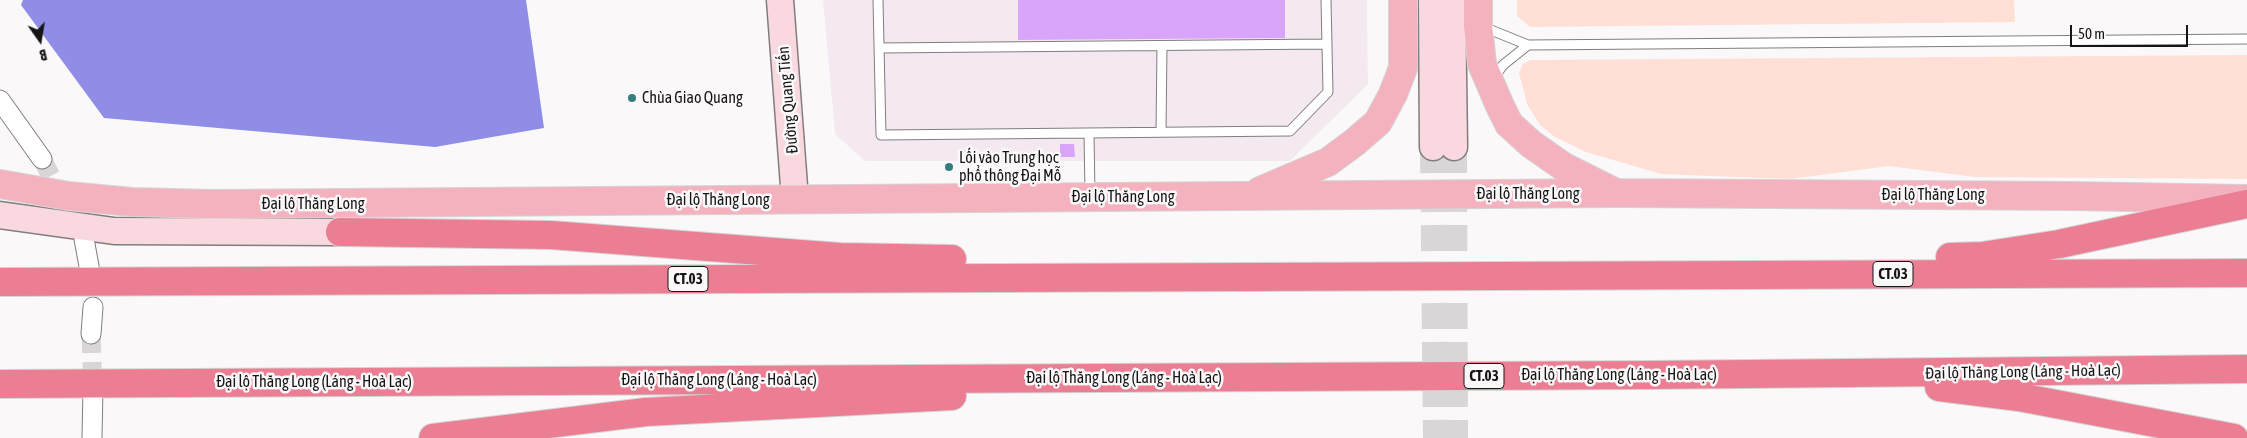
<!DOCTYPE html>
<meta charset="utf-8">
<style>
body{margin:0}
#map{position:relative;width:2247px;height:438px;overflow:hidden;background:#fbf8fa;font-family:"Asap Condensed",sans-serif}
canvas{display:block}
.north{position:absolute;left:15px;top:15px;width:50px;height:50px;-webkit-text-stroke:4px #fbf8fa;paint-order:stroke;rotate:167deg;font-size:14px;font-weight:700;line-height:20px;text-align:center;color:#161515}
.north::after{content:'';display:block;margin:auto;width:18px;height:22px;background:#161515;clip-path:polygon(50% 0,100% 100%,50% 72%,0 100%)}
.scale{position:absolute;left:2070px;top:25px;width:118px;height:22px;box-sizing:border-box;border:2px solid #161515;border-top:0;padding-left:6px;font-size:15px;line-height:18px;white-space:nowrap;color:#161515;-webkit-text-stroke:4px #fbf8fa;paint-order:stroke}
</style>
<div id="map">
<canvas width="2247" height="438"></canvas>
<div class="north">B</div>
<div class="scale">50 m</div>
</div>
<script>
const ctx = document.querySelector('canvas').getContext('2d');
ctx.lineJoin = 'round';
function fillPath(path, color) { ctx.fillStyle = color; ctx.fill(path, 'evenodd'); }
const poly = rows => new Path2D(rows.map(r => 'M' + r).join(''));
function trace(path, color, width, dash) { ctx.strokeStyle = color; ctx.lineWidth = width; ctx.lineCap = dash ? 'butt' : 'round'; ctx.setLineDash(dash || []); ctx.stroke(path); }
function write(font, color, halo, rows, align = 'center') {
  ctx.font = font + ' "Asap Condensed",sans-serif'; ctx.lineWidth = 5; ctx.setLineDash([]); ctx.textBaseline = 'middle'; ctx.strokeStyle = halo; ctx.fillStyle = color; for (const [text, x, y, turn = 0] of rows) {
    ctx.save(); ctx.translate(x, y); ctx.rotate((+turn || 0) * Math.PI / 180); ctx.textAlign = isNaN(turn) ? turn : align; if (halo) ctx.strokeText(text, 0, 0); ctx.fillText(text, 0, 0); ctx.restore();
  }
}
const built = poly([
 [823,0,1367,0,1368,84,1290,161,865,161,835,134]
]);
const green = poly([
 [1517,0,2014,0,2015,22,1530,27,1517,16],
 [2247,55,2247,179,1975,177,1889,166,1790,179,1661,174,1586,152,1555,137,1540,125,1527,104,1519,73,1523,64,1531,60]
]);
const water = poly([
 [23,0,526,0,544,128,435,147,104,118,21,5]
]);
const building = poly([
 [1018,0,1285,0,1285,38,1018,40],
 [1060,144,1074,144,1075,157,1060,157]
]);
const streetTunnel = poly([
 [42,159,81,233],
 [91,334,93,388]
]);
const secondaryTunnel = poly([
 [1433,147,1436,438],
 [1454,147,1455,438]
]);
const lane = poly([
 [878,0,881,135,1290,131,1328,92,1326,0],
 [1481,26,1528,45,2247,39],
 [879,48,1327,44],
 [1492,80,1503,65,1528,45],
 [1161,132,1162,46],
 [1089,133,1090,195]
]);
const street = poly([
 [0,100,42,159],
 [84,239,89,266],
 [91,334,93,307],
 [92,438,93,388]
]);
const secondary = poly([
 [780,0,795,199],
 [1432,0,1433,147],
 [1452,0,1454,147],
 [0,215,114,231,340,232]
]);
const primary = poly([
 [1478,0,1478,25,1482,64,1500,106,1509,124,1531,144,1564,167,1614,192],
 [0,184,68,196,132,202,214,204,1617,193,2071,196,2245,199],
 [1260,191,1328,162,1355,142,1378,122,1393,94,1403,68,1403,0]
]);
const highway = poly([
 [340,232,551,235,840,257,952,259],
 [1950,257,1982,256,2059,244,2247,204],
 [0,282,2247,273],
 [0,384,1648,375,2247,369],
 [1939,387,2019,397,2234,438],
 [433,438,646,412,952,396]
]);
const markers = [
 [632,98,5,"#347d7f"],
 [949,167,5,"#347d7f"]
];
const shields = [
 [1893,274,40],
 [688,279,40],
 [1484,376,40]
];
const shieldNames = [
 ["CT.03",1893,274],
 ["CT.03",688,279],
 ["CT.03",1484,376]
];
const poiNames = [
 ["Chùa Giao Quang",642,98],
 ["Lối vào Trung học",959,158],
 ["phổ thông Đại Mỗ",959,176]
];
const streetNames = [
 ["Đường Quang Tiến",788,100,-95],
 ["Đại lộ Thăng Long",1528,194],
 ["Đại lộ Thăng Long",1933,195],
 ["Đại lộ Thăng Long",1123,197],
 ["Đại lộ Thăng Long",718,200],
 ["Đại lộ Thăng Long",313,204],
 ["Đại lộ Thăng Long (Láng - Hoà Lạc)",2023,372,-1],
 ["Đại lộ Thăng Long (Láng - Hoà Lạc)",1619,375],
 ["Đại lộ Thăng Long (Láng - Hoà Lạc)",1124,378],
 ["Đại lộ Thăng Long (Láng - Hoà Lạc)",719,380],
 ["Đại lộ Thăng Long (Láng - Hoà Lạc)",314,382]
];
fillPath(built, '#f4e9f0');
fillPath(green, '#ffdfd6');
fillPath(water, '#8f8de6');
fillPath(building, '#d9a5fa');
trace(streetTunnel, '#d9d6d8', 19, [19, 9]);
trace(secondaryTunnel, '#d9d6d8', 26, [26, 13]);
trace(lane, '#807d7f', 11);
trace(street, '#807d7f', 21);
trace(secondary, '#807d7f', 29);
trace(primary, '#d5d5d5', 30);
trace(highway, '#d5d5d5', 30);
trace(lane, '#fff', 9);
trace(street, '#fff', 19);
trace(secondary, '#f9d8df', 26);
trace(primary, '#f3b2be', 28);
trace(highway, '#eb7e93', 28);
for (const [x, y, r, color] of markers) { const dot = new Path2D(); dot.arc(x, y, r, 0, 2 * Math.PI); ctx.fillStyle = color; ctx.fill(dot); trace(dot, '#fbf8fa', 2); }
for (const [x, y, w] of shields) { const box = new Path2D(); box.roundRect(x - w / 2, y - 12.5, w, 25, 4); ctx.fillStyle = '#fbf8fa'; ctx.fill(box); trace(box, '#161515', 1); }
write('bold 15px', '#161515', null, shieldNames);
write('16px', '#161515', '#fbf8fa', poiNames, 'left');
write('16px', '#161515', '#fbf8fa', streetNames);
</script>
